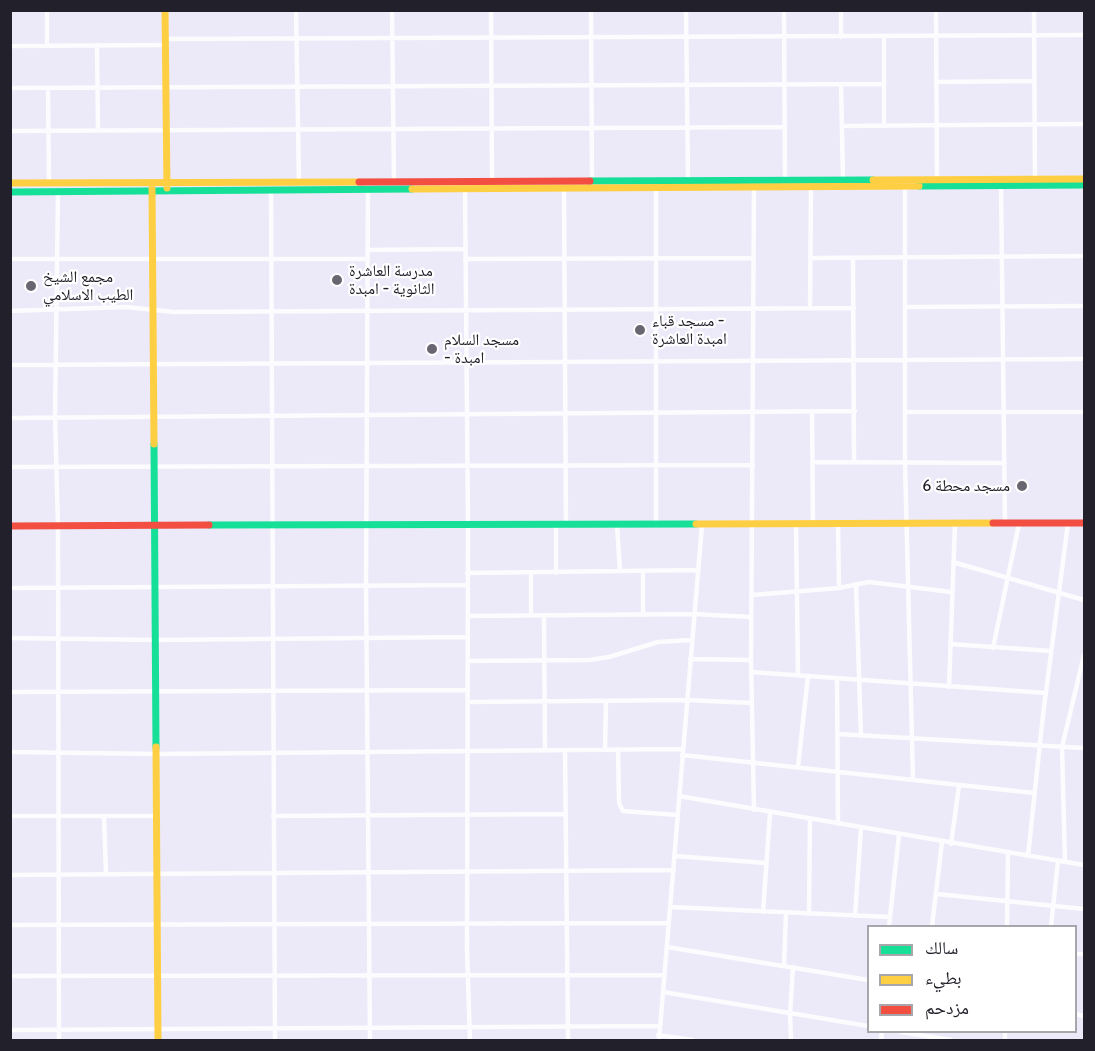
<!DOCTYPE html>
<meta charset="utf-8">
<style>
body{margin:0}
#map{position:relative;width:1095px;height:1051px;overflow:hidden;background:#ece9f9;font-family:Cabin,"Noto Naskh Arabic",sans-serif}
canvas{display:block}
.frame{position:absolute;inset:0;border:12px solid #22202a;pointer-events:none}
.legend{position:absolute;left:867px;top:925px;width:210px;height:108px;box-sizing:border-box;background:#fff;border:2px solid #a7a6aa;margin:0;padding:8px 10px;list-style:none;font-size:18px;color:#22202a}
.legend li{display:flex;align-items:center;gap:12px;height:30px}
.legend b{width:30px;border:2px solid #a7a6aa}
</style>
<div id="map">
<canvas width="1095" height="1051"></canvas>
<div class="frame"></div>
<ul class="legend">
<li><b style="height:8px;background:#16e098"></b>سالك</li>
<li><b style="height:8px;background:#ffcf43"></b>بطيء</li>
<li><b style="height:8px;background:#f24e42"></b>مزدحم</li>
</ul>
</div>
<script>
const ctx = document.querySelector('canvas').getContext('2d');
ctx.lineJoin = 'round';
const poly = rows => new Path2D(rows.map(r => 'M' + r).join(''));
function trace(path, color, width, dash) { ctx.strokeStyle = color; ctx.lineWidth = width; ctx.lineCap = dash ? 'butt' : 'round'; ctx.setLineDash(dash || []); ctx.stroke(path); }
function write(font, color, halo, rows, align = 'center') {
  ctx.font = font + ' Cabin,"Noto Naskh Arabic",sans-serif'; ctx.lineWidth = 4.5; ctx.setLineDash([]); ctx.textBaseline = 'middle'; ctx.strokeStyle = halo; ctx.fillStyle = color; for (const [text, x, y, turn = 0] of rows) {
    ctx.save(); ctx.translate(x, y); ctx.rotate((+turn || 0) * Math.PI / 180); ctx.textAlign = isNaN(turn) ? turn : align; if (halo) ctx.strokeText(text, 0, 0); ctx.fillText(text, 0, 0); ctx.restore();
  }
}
const street = poly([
 [47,10,47,45],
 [296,10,299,184],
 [392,10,394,182],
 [491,10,492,182],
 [591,10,592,181],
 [686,10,688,182],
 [784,10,785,180],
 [841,10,841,37],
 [936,10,937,180],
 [1034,10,1035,182],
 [166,39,1084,35],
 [97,45,98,130],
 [10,46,166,45],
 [936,82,1034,81],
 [841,84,843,180],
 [10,88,884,84],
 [48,88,49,183],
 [842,126,1084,124],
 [884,126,884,36],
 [10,131,785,127],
 [368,183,366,586,370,1040],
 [1001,185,1005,524],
 [905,186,905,463,913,780],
 [564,188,566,526],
 [656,188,656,525],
 [465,189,468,526,467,950,470,1040],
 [271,191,275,1040],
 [58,192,55,416,58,527,59,1040],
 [367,250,465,249],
 [811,258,1084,256],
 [853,258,854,462],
 [10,259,366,259],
 [465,259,754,258],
 [907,307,1084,306],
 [810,308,811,187],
 [10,311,126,307,174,312,854,308],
 [10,365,1084,359],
 [812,412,813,525],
 [906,412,1084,412],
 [10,418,855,411],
 [812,462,1004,463],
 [10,467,753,465],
 [617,525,620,571],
 [796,525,798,675],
 [838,525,839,588],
 [556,526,556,573],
 [953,562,1084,600],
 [643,571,643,615],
 [467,573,698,570],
 [531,573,531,615],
 [856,584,861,736],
 [10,588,468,585],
 [752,595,839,588,869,582,951,592],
 [544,615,545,750],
 [468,616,694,614,751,617],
 [10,638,156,640,468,637],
 [950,644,1051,651],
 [993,648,1019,524],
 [690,659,751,660],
 [468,661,590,660,609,657,658,642,691,640],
 [751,672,1046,693],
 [837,678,838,824],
 [949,687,955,524],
 [10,692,468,690],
 [468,702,686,700,752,703],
 [838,734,1084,748],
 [605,749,606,701],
 [618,749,619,803,623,811,678,815],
 [565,750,568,1040],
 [10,752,157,754,682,749],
 [682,755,1034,793],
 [798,767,808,676],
 [679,796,1084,865],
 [754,810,751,660,754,187],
 [10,816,157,816],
 [104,816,106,873],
 [273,816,565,814],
 [951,844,959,786],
 [675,856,766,863],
 [1028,856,1043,715,1068,523],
 [1065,862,1062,747,1084,655],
 [10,875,674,870],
 [937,894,1084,909],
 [671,907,890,917],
 [763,912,770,813],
 [809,914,810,819],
 [855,916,861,828],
 [10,925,669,923],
 [889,926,899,835],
 [932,926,942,842],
 [1007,926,1008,853],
 [1051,926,1058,861],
 [667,947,868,980],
 [1076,954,1084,954],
 [784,966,786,913],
 [10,976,664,975],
 [663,992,868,1026],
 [1076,1014,1084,1016],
 [10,1030,659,1026],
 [901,1032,951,1040],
 [658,1035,693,1040],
 [659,1040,702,525],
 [791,1040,790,1014,793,967],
 [881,1040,882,1032],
 [1005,1040,1005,1032]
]);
const fast = poly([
 [590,181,873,180],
 [919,186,1084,185],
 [10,192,412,189],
 [154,444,156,747],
 [209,525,696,524]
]);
const slow = poly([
 [165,10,167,188],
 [873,180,1084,179],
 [10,183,359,182],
 [152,188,154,444],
 [412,189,919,186],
 [696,524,993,523],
 [156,747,158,1040]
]);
const jam = poly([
 [359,182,590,181],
 [993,523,1084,523],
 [10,526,209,525]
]);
const markers = [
 [337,280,6,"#696672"],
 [31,286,6,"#696672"],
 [640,330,6,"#696672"],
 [432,349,6,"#696672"],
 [1022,486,6,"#696672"]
];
const poiNames = [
 ["مدرسة العاشرة",349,271],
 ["الثانوية - امبدة",349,289],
 ["مجمع الشيخ",43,277],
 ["الطيب الاسلامي",43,295],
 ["مسجد قباء -",652,321],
 ["امبدة العاشرة",652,339],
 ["مسجد السلام",444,340],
 ["- امبدة",444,358],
 ["مسجد محطة 6",1010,486,"right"]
];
trace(street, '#fcfcfe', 4.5);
trace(fast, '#16e098', 7);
trace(slow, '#ffcf43', 7);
trace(jam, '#f24e42', 7);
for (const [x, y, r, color] of markers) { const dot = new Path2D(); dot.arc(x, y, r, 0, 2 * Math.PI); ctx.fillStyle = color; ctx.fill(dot); trace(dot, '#fff', 2); }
write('16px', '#22202a', '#fff', poiNames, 'left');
</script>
